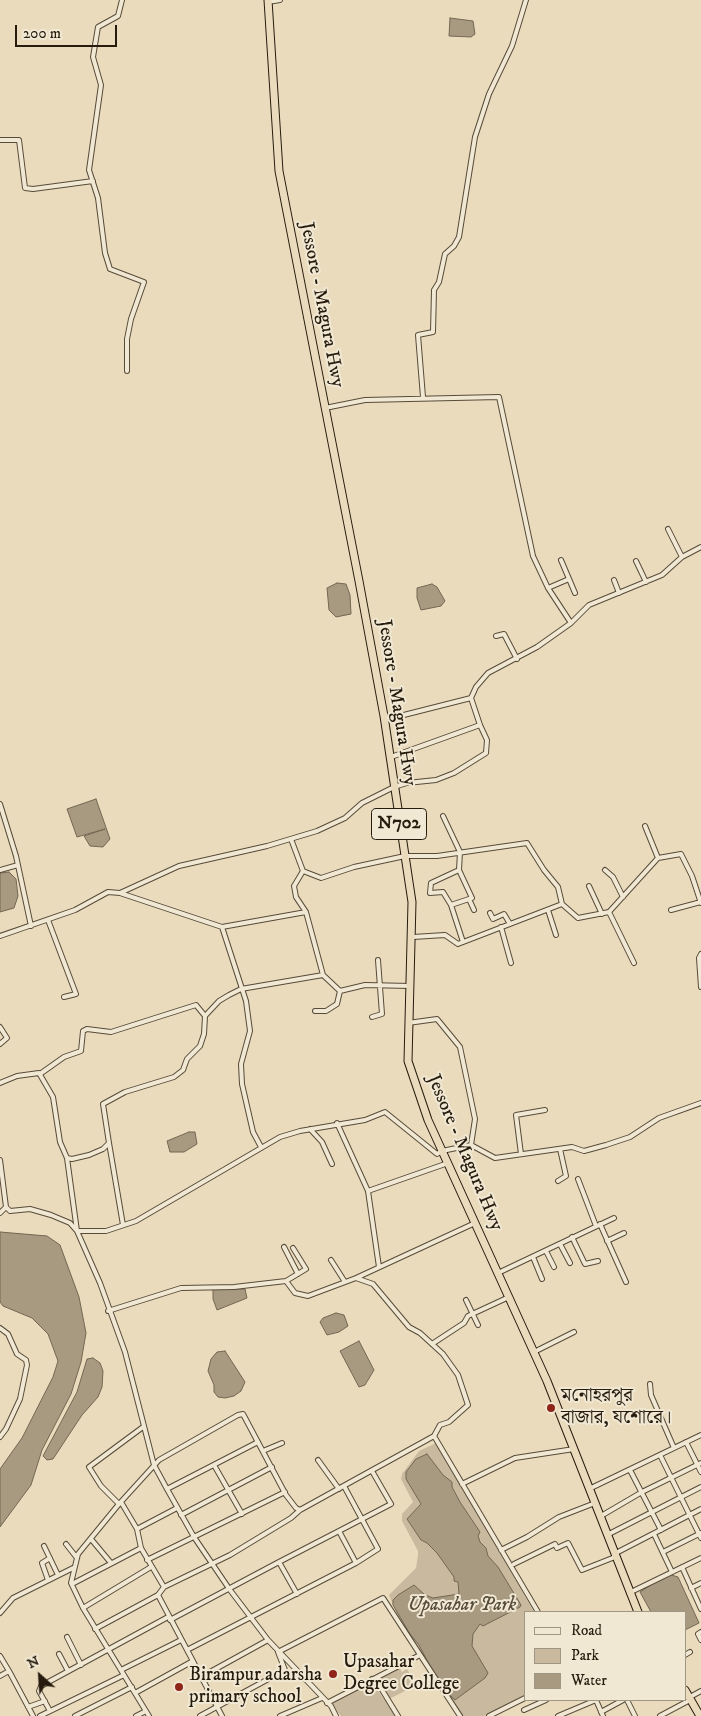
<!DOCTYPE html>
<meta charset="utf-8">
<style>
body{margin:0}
#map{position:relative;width:701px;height:1716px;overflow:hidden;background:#eadbbd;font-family:"IM FELL DW Pica",serif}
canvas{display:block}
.legend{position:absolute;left:524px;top:1611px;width:162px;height:90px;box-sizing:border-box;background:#f1e8d4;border:1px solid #a09684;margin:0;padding:6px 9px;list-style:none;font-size:15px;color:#261b0d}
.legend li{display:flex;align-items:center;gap:10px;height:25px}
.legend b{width:25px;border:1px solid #a09684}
.north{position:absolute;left:15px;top:1651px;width:50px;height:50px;-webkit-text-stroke:4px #f1e8d4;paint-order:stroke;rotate:334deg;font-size:14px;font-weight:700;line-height:20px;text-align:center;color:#261b0d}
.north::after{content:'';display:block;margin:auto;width:18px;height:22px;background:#261b0d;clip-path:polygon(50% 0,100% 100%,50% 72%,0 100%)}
.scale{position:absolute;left:15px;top:25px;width:102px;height:22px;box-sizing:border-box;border:2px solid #261b0d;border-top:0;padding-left:6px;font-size:15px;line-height:18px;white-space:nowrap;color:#261b0d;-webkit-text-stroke:4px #f1e8d4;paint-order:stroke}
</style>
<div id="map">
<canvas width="701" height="1716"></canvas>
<ul class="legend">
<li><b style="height:6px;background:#f1e8d4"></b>Road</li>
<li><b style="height:14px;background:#c9ba9f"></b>Park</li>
<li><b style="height:14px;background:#a79a81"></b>Water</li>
</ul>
<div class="north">N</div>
<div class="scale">200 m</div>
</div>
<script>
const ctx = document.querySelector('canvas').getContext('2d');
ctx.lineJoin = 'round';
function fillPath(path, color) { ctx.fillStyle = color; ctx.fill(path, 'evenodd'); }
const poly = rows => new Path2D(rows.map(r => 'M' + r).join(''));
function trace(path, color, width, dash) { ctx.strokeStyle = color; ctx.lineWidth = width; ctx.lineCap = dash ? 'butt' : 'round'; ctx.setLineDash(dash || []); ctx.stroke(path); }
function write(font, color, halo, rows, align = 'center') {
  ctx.font = font + ' "IM FELL DW Pica","Noto Serif Bengali",serif'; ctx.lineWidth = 4; ctx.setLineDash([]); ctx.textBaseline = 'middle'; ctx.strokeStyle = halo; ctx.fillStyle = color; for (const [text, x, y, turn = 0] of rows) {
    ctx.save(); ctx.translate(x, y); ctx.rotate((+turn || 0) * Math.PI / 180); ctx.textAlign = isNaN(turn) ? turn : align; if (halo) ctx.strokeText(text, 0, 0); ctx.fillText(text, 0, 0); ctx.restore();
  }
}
const green = poly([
 [436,1443,534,1612,525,1612,525,1695,484,1716,459,1716,431,1679,424,1665,420,1650,399,1619,389,1595,416,1568,418,1555,418,1551,402,1521,402,1514,413,1502,401,1479,402,1474,419,1451],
 [398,1666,402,1672,407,1669,410,1674,408,1676,415,1686,389,1699,375,1679],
 [371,1681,396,1716,341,1716,330,1703]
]);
const water = poly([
 [450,18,473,21,475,34,471,37,449,36,450,18],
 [337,583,346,584,350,595,351,614,336,617,329,610,327,588,337,583],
 [432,584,437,587,445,601,441,606,421,610,417,598,417,588,432,584],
 [96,799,110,839,103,847,90,846,84,836,105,829,77,837,67,809,96,799],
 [9,872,16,879,18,896,14,908,0,912,0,873,9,872],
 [189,1132,195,1132,197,1144,184,1152,170,1152,167,1141,189,1132],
 [0,1232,47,1236,60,1245,79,1297,86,1333,81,1362,71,1394,42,1450,31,1485,0,1527,0,1469,22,1438,53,1377,58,1361,48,1334,32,1318,3,1306,0,1302,0,1232],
 [213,1288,245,1289,247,1298,217,1310,213,1299,213,1288],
 [336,1313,344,1315,348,1326,339,1332,327,1335,320,1322,323,1318,336,1313],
 [359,1341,374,1370,365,1385,359,1387,340,1351,359,1341],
 [225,1351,245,1382,241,1391,234,1396,225,1398,218,1397,214,1392,214,1385,208,1371,211,1359,217,1352,225,1351],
 [93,1358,100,1363,103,1371,102,1387,98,1397,82,1415,53,1459,47,1460,43,1456,77,1392,87,1359,93,1358],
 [427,1454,443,1475,452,1482,452,1487,460,1502,480,1532,478,1536,480,1542,486,1548,488,1556,498,1567,521,1605,520,1607,483,1626,480,1624,473,1634,472,1646,488,1673,485,1678,455,1700,444,1690,444,1685,434,1674,419,1645,410,1634,393,1605,393,1600,398,1595,414,1585,425,1595,433,1598,459,1594,458,1582,454,1581,454,1577,437,1553,427,1543,421,1540,407,1519,421,1504,406,1479,406,1472,416,1459,427,1454],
 [668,1574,678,1577,699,1623,685,1630,685,1612,651,1612,640,1592,668,1574]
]);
const street = poly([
 [122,0,118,16,98,27,93,57,101,85,89,170,98,198,105,253,110,269,144,282,131,319,127,339,127,371],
 [268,2,280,0],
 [0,140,19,140,25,188,33,189,93,181],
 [423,397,418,335,433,332,434,290,439,282,445,254,454,246,459,237,475,137,489,94,512,46,526,0],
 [325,408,365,400,499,397,533,556,548,588,571,623],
 [668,529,682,557],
 [561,560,575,593],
 [636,561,646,582],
 [614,580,619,593],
 [548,588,569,579],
 [496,636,504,634,517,659],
 [384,720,471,698],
 [391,757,480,725,471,698,476,687,488,673,537,647,571,623,589,605,662,575,682,557,701,547],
 [0,804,16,856,31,926],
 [443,816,460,852,459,870,472,898,451,905],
 [645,826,658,858],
 [291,839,303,871,321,878,354,867,405,856,437,856,527,843,544,870,558,887,562,904],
 [0,870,18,865],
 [459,870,431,883,430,893,443,892,451,905,463,942],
 [605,870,613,877,623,897],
 [589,886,602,914],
 [120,893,222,927,306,912,296,897,294,886,303,871],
 [469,899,474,910],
 [548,910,556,935],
 [671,910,701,902],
 [306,912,323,975],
 [609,912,634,963],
 [490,913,493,919,504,914,510,924],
 [48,920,76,994,64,997],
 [222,927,246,1001,250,1031,241,1064,242,1084,253,1132,261,1147],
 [501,927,511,963],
 [0,936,75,910,108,892,120,893,179,866,267,846,317,831,345,818,362,803,394,787,407,783,436,780,454,773,486,753,487,740,480,725],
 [413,937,445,935,458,944,562,904,578,918,609,912,658,858,681,854,692,876,701,903],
 [701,954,699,958,701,987],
 [315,1011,326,1011,337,1004,340,991],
 [372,1017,382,1014,378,960],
 [408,1023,437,1019,460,1047,475,1119,471,1145],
 [0,1027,7,1038,0,1044],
 [40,1074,64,1057,81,1051,83,1031,87,1029,111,1032,196,1005,205,1016],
 [0,1083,17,1076,39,1073,53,1097,60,1142,67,1158,72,1159,89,1155,103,1149,109,1143,103,1104,125,1092,174,1077,183,1070,187,1059,200,1046,204,1034,205,1016,219,1001,229,995,241,989,323,975,340,991,365,985,411,986],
 [337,1123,368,1191,379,1267],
 [310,1129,322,1142,332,1164],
 [109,1143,123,1225],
 [521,1154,516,1115,545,1110],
 [67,1158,77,1231,106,1231,136,1221,280,1137,300,1131,365,1120,385,1112,437,1154,442,1151,471,1145,495,1158,572,1147,584,1151,606,1145,630,1137,659,1118,701,1103],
 [0,1160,6,1207,10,1211,30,1209,51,1215,70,1223,77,1231,100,1283,125,1352,154,1465,167,1489,258,1442],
 [578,1179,596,1226],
 [558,1181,566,1176,560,1149],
 [368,1191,448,1163],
 [0,1213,6,1207],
 [600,1224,626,1282],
 [572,1237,585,1264,598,1261],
 [607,1241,624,1233],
 [560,1244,570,1263],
 [284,1247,298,1274],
 [546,1251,554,1267],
 [533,1257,542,1279],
 [331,1260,345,1282],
 [498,1273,614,1218],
 [356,1278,475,1223],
 [286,1281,306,1269,293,1248],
 [466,1300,478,1325],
 [108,1311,181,1288,234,1287,286,1281,295,1293,308,1296,356,1278,373,1284,409,1327,420,1333,443,1354,458,1375,468,1405,449,1422,440,1425,434,1436,300,1510,296,1508,286,1495,243,1414,238,1415,159,1460,119,1504,78,1554,71,1583,83,1608,149,1716],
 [0,1328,8,1334,17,1354,26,1360,27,1365,20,1399,6,1429,0,1437],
 [432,1344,464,1323,468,1316,509,1297],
 [534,1352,574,1332],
 [650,1384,651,1395,674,1448],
 [434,1436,538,1612],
 [686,1442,701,1472],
 [263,1451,282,1443],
 [660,1455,701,1538],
 [318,1460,339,1489],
 [214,1465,242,1514],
 [630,1470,661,1530],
 [462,1484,515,1458,574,1449],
 [344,1486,378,1549,356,1563],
 [167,1489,194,1537,230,1590,268,1640,331,1706,336,1716],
 [589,1489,701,1435],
 [121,1502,137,1529,141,1548,164,1587,158,1595,222,1716],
 [119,1504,101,1486,89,1467,143,1427],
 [181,1515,272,1467],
 [601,1516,642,1492,701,1463],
 [137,1529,177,1508],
 [339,1531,391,1504,372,1471],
 [654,1534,672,1572],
 [607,1535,701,1487],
 [91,1539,111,1563],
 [66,1544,77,1558],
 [44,1546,58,1575],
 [501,1550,527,1537,559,1517,595,1503],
 [663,1552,701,1533],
 [614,1554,701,1509],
 [147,1560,285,1492],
 [514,1564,555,1544,557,1548,568,1543,582,1570,615,1557],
 [682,1567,701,1609],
 [48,1580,42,1563,50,1558],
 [72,1584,141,1548],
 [164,1587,230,1555,291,1518,300,1510],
 [691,1588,701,1583],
 [629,1593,701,1558],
 [83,1608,151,1567],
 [0,1613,13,1598,73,1568],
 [170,1620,279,1562,297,1594],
 [95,1629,158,1595],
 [701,1632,698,1634,701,1640],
 [67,1637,81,1665],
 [187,1650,356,1563,339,1531,279,1562],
 [59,1654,68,1671],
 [685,1655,690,1652],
 [0,1656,9,1671],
 [121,1670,181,1640],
 [0,1676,9,1671,33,1716],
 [201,1677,268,1640],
 [372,1679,379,1685,398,1716],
 [135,1693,193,1661],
 [690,1697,701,1691],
 [596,1700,603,1716],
 [627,1700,635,1716],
 [327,1703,420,1655],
 [28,1707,45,1701],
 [524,1710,546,1700],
 [50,1711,39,1691,41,1686,168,1617],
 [601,1712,623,1700],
 [40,1716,124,1675],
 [75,1716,132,1687],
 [136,1716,146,1711],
 [200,1716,285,1670,278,1652,383,1598,460,1716],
 [280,1716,322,1698],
 [489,1716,525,1698],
 [558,1716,596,1700],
 [660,1716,690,1700]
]);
const highway = poly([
 [268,0,279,171,359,581,384,716,412,902,408,1061,428,1120,547,1381,638,1612],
 [685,1690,700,1716]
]);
const markers = [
 [551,1408,5,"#8f2418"],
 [333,1674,5,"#8f2418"],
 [179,1687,5,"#8f2418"]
];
const shields = [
 [399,824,55]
];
const shieldNames = [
 ["N702",399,824]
];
const streetNames = [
 ["Jessore - Magura Hwy",321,305,79],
 ["Jessore - Magura Hwy",396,703,81],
 ["Jessore - Magura Hwy",464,1153,67]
];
const poiNames = [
 ["ম‌ন‌োহরপুর",561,1397],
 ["বাজার, যশ‌োরে।",561,1419],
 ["Upasahar",343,1663],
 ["Degree College",343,1685],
 ["Birampur adarsha",189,1676],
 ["primary school",189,1698]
];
const parkNames = [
 ["Upasahar Park",462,1606]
];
fillPath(green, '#c9ba9f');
fillPath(water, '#a79a81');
trace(water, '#736753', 1);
trace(street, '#574b39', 6);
trace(highway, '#261b0d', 9);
trace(street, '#f1e8d4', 4);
trace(highway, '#eadbbd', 7);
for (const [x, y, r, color] of markers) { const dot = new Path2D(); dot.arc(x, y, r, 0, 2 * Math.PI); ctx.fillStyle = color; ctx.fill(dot); trace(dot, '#f1e8d4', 2); }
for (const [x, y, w] of shields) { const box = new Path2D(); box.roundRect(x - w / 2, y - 15.5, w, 31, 4); ctx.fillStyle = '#f1e8d4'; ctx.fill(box); trace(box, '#261b0d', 1); }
write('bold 18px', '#261b0d', null, shieldNames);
write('19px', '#261b0d', '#f1e8d4', streetNames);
write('19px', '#261b0d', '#f1e8d4', poiNames, 'left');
write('italic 19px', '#574b39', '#f1e8d4', parkNames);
</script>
